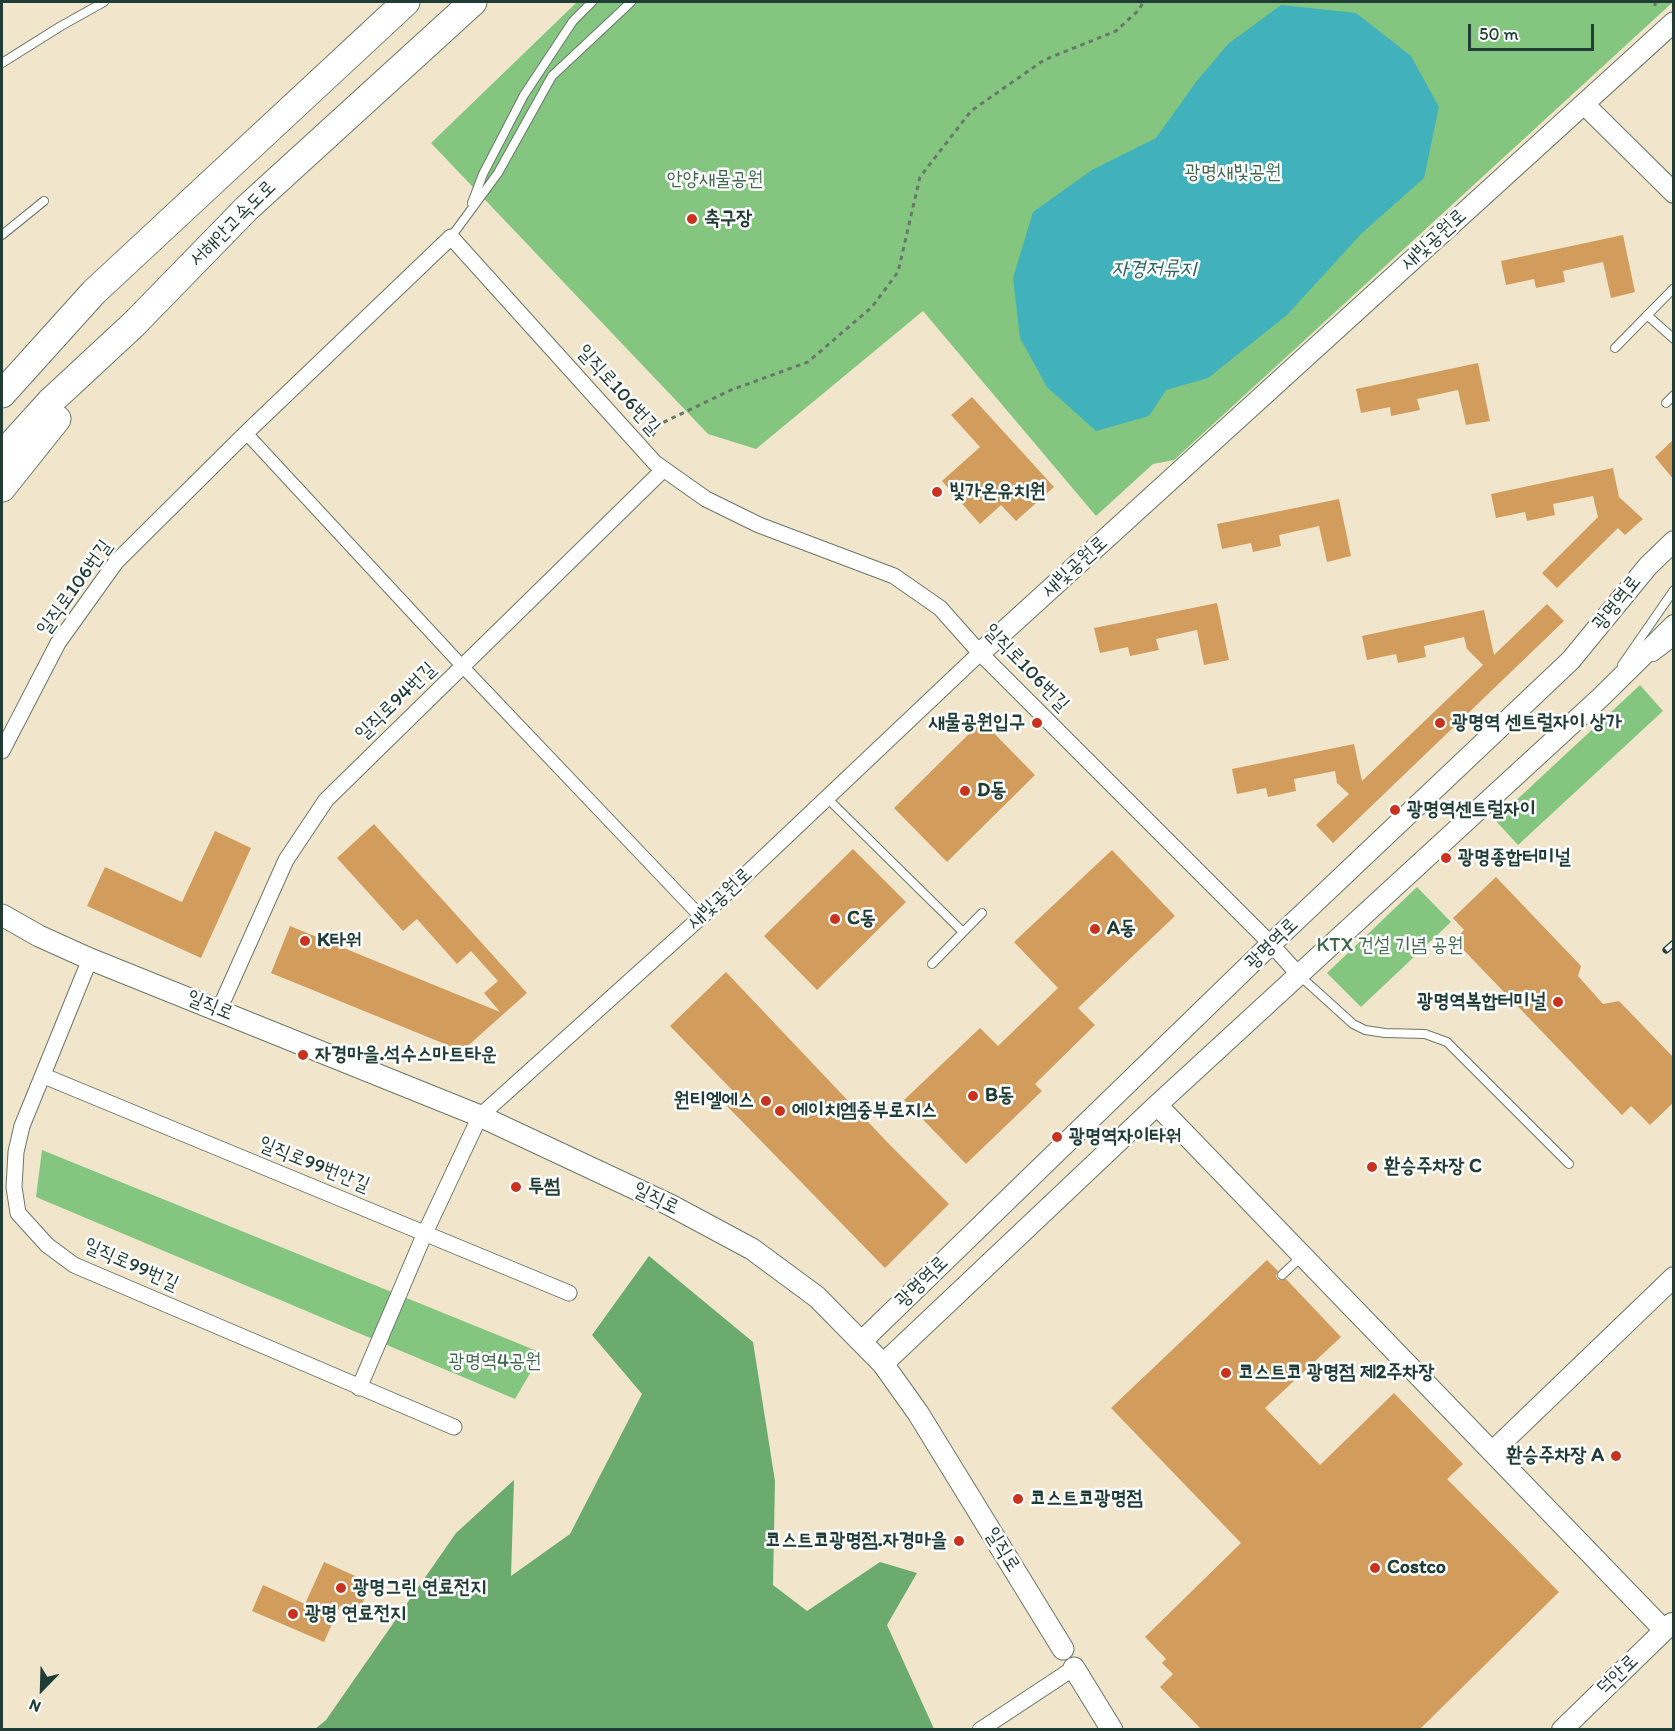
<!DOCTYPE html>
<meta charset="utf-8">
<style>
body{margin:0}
#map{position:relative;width:1675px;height:1731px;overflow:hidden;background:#f1e6cb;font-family:Itim,sans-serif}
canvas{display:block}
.frame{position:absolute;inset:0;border:3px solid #1f3d34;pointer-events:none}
.north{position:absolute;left:12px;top:1659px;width:60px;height:60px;-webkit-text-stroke:4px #fff;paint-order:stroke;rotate:203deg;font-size:16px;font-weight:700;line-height:24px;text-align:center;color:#1f3d34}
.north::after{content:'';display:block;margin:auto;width:21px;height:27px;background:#1f3d34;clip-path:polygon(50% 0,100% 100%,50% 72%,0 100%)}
.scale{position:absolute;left:1468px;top:24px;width:126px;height:27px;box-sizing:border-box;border:3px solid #1f3d34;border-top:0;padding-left:8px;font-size:18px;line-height:21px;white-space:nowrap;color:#1f3d34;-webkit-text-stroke:4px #fff;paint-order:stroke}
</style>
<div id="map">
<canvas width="1675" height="1731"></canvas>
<div class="frame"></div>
<div class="north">N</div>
<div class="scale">50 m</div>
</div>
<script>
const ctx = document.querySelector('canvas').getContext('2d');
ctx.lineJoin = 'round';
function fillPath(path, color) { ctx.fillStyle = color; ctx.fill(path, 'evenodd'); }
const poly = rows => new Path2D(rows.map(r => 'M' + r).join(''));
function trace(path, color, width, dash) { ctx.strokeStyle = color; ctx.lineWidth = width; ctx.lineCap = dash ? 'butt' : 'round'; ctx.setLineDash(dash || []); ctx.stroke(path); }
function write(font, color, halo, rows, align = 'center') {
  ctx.font = font + ' Itim,"Poor Story",sans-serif'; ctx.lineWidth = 5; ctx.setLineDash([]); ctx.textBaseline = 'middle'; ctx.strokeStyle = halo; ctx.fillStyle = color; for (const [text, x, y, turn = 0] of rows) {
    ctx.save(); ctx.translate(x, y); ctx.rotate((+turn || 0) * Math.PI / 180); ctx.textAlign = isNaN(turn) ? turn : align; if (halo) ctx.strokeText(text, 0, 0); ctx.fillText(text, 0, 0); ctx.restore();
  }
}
const green = poly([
 [577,2,1673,2,1174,460,1153,464,1096,516,923,311,756,449,708,434,431,143],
 [1640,685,1663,711,1518,845,1495,820],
 [1417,887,1451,922,1361,1007,1327,973],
 [42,1150,542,1353,515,1399,36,1197]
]);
const forest = poly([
 [649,1256,753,1342,775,1481,773,1585,807,1611,880,1562,917,1573,887,1625,934,1729,315,1729,326,1720,456,1533,514,1480,511,1576,570,1534,642,1394,592,1335]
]);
const water = poly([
 [1281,5,1356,13,1411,56,1439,107,1424,178,1362,233,1287,315,1208,378,1166,390,1149,416,1096,431,1047,387,1020,338,1013,278,1033,212,1092,170,1156,138,1196,82,1228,44]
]);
const building = poly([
 [1623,235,1635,292,1611,298,1603,262,1563,271,1565,282,1536,288,1534,279,1506,285,1501,261],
 [1478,363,1490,421,1466,425,1458,390,1417,399,1420,410,1391,416,1390,407,1361,413,1356,389],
 [972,397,1054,487,1016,521,1001,505,980,524,942,481,980,447,951,415],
 [1674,439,1674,480,1655,457],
 [1613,468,1619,497,1643,519,1625,535,1618,528,1557,588,1542,573,1598,517,1593,496,1553,504,1555,515,1527,521,1525,512,1496,518,1491,494],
 [1339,499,1351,556,1327,562,1319,526,1279,535,1281,546,1253,552,1251,543,1222,549,1217,524],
 [1217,603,1229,660,1204,665,1197,630,1156,639,1159,650,1130,656,1128,647,1100,653,1094,628],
 [1547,604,1564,621,1333,843,1316,825,1349,794,1337,783,1335,771,1294,779,1296,791,1268,797,1266,788,1237,794,1232,769,1354,744,1362,781,1483,665,1467,649,1464,637,1424,646,1426,657,1398,663,1396,654,1367,660,1362,636,1484,610,1494,655],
 [982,721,1035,775,947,862,894,808],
 [374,824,527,993,462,1051,271,973,290,926,500,1012,484,993,498,981,471,951,457,964,417,919,403,931,337,858],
 [215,831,251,848,201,958,87,906,105,867,182,902],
 [853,849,906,902,817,990,764,936],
 [1112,850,1175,916,1078,1008,1095,1025,1035,1084,1042,1091,966,1164,904,1100,980,1028,998,1046,1058,988,1014,942],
 [1496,877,1581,966,1578,976,1603,1004,1619,1001,1674,1058,1674,1102,1650,1125,1631,1106,1622,1115,1454,940,1464,930,1453,918],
 [726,972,890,1145,949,1204,885,1268,724,1103,734,1092,670,1026],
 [1267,1260,1278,1271,1276,1276,1278,1280,1286,1279,1341,1337,1265,1408,1320,1465,1394,1393,1463,1464,1447,1479,1559,1592,1419,1730,1202,1730,1160,1687,1173,1674,1162,1663,1166,1659,1145,1637,1241,1543,1111,1408],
 [324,1562,371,1583,358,1614,340,1606,324,1642,252,1611,263,1585,305,1604]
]);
const path = poly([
 [1655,6,1655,2],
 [652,436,662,423,731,390,808,362,872,307,898,272,920,177,971,111,1044,60,1116,31,1139,10,1143,2]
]);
const service = poly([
 [2,63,61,26,104,2],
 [472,203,483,174,524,95,573,21,592,2],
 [2,235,44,201],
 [451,237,498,173,552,76,631,2],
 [1647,315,1674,339],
 [1615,348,1674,288],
 [1666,403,1674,395],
 [1654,657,1674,642],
 [1622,665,1674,590],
 [827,798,963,932],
 [932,964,982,913],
 [1300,976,1353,1024,1365,1030,1385,1033,1425,1034,1447,1042,1569,1164],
 [1282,1275,1301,1257]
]);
const pedestrian = poly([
 [246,433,463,667,701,917]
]);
const minor = poly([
 [2,751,58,643,116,562,246,433,451,237,655,463,706,499,759,525,894,576,940,608,980,653,1271,944,1299,975],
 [90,959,22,1126,16,1152,14,1187,18,1213,47,1245,74,1265,454,1427],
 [219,1010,286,860,326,800,664,469],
 [44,1076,569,1293],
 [359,1388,425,1233,480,1116,701,917,980,653],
 [980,1730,1074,1668]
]);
const tertiary = poly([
 [1584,104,1674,193],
 [980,653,1674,22],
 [1157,1105,1664,1630],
 [862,1341,1271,944,1571,660,1648,566,1674,541],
 [883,1364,1157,1105,1600,698,1674,625],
 [1492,1452,1674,1277],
 [1562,1730,1672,1623]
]);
const secondary = poly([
 [2,915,39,936,90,959,480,1116,670,1205,752,1249,817,1297,883,1364,918,1413,1063,1649],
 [1074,1668,1112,1730]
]);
const motorway = poly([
 [2,394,94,292,406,2],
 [2,455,50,402,134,324,247,208,473,2],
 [2,488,57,419]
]);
const rail = poly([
 [1666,950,1674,943]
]);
const markers = [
 [692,219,6,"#c8321e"],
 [937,492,6,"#c8321e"],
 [1037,723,6,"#c8321e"],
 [1440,723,6,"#c8321e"],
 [965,791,6,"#c8321e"],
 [1395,810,6,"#c8321e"],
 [1446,858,6,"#c8321e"],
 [835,919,6,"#c8321e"],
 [1095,929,6,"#c8321e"],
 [305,941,6,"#c8321e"],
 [1558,1002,6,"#c8321e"],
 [303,1055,6,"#c8321e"],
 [973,1096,6,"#c8321e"],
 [766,1101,6,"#c8321e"],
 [780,1111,6,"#c8321e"],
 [1057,1137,6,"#c8321e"],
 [1372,1167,6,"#c8321e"],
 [516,1187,6,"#c8321e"],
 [1226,1373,6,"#c8321e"],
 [1616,1456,6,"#c8321e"],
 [1018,1499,6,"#c8321e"],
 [959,1541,6,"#c8321e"],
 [1375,1568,6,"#c8321e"],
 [341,1588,6,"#c8321e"],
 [293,1614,6,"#c8321e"]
];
const parkNames = [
 ["광명새빛공원",1233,173],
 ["안양새물공원",715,180],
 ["KTX 건설 기념 공원",1390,946],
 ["광명역4공원",495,1362]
];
const poiNames = [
 ["축구장",704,219],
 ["빛가온유치원",949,492],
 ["새물공원입구",1025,723,"right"],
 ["광명역 센트럴자이 상가",1452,723],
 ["D동",977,791],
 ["광명역센트럴자이",1407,810],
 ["광명종합터미널",1458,858],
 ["C동",847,919],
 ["A동",1107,929],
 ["K타워",317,941],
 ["광명역복합터미널",1546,1002,"right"],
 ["자경마을.석수스마트타운",315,1055],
 ["B동",985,1096],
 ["원티엘에스",754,1101,"right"],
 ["에이치엠중부로지스",792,1111],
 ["광명역자이타워",1069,1137],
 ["환승주차장 C",1384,1167],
 ["투썸",528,1187],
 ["코스트코 광명점 제2주차장",1238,1373],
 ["환승주차장 A",1604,1456,"right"],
 ["코스트코광명점",1030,1499],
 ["코스트코광명점.자경마을",947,1541,"right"],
 ["Costco",1387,1568],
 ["광명그린 연료전지",353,1588],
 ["광명 연료전지",305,1614]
];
const streetNames = [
 ["서해안고속도로",233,224,-45],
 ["새빛공원로",1434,240,-42],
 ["일직로106번길",618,390,48],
 ["새빛공원로",1075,567,-42],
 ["일직로106번길",75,588,-54],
 ["광명역로",1617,603,-51],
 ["일직로106번길",1026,668,46],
 ["일직로94번길",396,702,-44],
 ["새빛공원로",720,899,-43],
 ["광명역로",1272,944,-44],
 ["일직로",210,1006,22],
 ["일직로99번안길",314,1165,22],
 ["일직로",656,1199,26],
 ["일직로99번길",131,1265,24],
 ["광명역로",922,1282,-44],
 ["일직로",1002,1550,58],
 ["덕안로",1618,1675,-44]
];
const waterNames = [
 ["자경저류지",1154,270]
];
fillPath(green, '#84c680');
fillPath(forest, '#6bab6e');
fillPath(water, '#41b1bb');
fillPath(building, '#d29c5d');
trace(service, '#687869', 10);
trace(pedestrian, '#687869', 14);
trace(minor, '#687869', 17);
trace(tertiary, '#687869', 22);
trace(secondary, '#687869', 23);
trace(motorway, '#687869', 29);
trace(path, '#687869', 3, [4.5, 4.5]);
trace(service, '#fff', 8);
trace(pedestrian, '#fff', 12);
trace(minor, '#fff', 15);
trace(tertiary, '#fff', 20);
trace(secondary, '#fff', 21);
trace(motorway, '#fff', 27);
trace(rail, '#1f3d34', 7);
trace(rail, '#fff', 4.5, [14]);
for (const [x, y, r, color] of markers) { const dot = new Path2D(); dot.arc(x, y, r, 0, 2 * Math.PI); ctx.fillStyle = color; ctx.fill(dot); trace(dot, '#fff', 2); }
write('20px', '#3d664b', '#fff', parkNames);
write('bold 20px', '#1f3d34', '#fff', poiNames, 'left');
write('20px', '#1f3d34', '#fff', streetNames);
write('italic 21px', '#2b6663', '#fff', waterNames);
</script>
